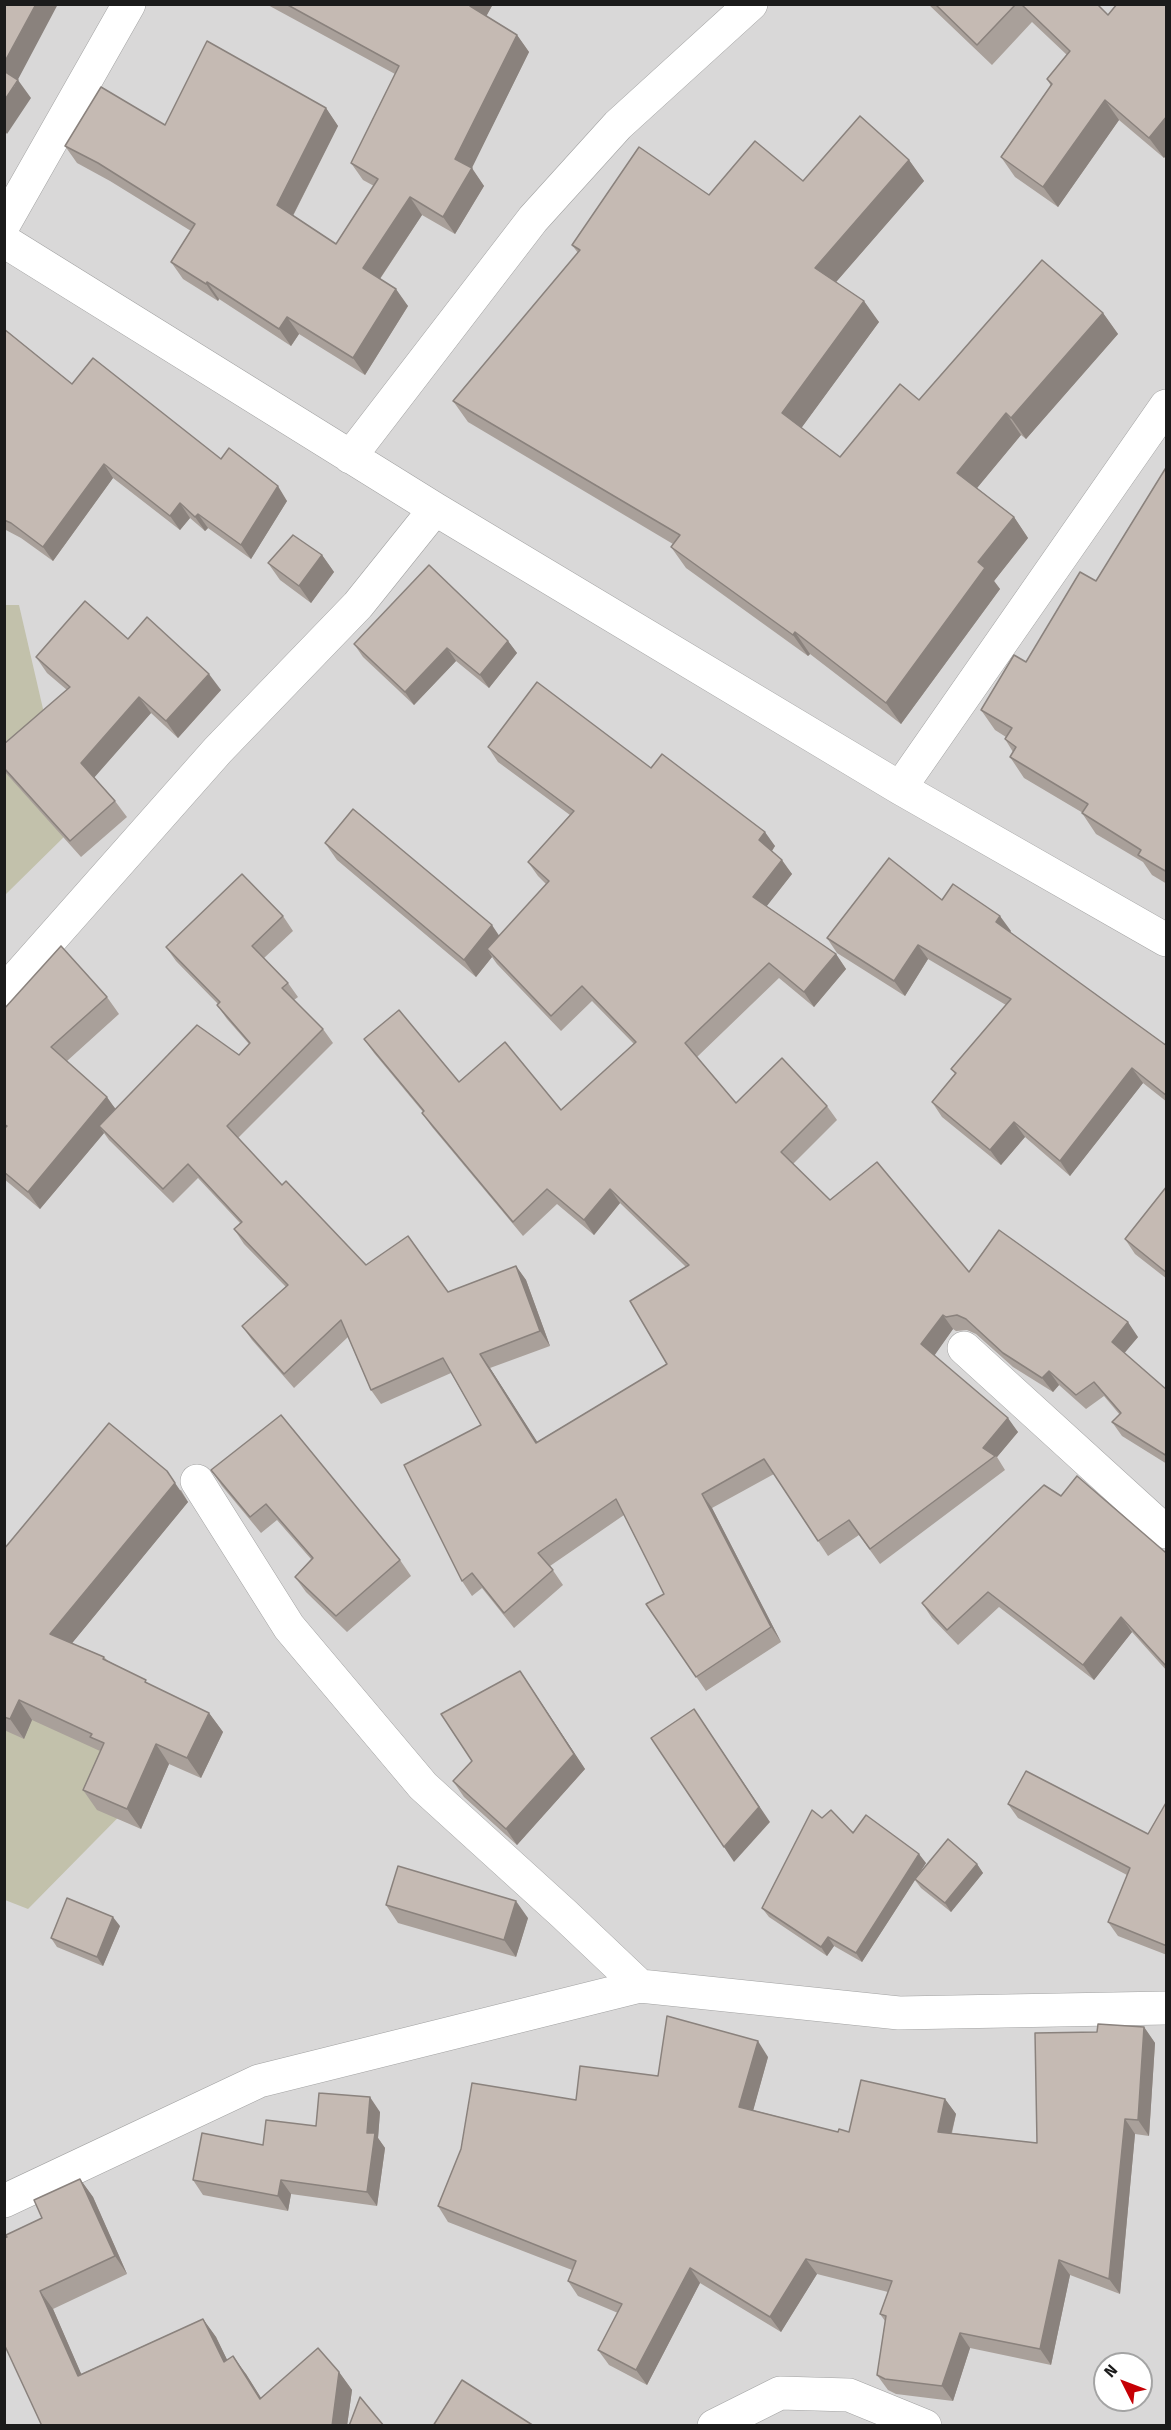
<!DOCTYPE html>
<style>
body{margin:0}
#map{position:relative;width:1171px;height:2430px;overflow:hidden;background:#ede8e0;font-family:"Fira Sans",sans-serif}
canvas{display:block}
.frame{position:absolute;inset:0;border:6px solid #1b1b1b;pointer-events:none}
.north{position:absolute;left:1093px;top:2352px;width:60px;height:60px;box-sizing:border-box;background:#fff;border:2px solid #a4a4a4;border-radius:50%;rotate:312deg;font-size:16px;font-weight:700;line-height:24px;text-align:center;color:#1b1b1b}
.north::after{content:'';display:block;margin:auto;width:21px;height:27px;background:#c60005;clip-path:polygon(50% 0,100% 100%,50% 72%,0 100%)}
</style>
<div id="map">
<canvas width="1171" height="2430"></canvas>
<div class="frame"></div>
<div class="north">N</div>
</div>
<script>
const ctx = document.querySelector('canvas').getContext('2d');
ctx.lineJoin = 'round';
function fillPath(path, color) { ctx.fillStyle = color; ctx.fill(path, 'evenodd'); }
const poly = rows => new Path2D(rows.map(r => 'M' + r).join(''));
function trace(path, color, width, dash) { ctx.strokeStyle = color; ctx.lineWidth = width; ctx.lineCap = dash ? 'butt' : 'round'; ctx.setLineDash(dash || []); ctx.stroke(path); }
const residential = poly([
 [5,5,1166,5,1166,2425,5,2426],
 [1105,2364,1141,2364,1141,2400,1105,2400]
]);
const construction = poly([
 [5,605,19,605,71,830,5,895],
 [4,1672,158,1777,28,1909,5,1900]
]);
const minor = poly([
 [4,224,129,4],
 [4,241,435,509,900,788,1166,940],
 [350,457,533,219,618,125,751,4],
 [900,788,1166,406],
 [4,992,218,750,358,605,435,509],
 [964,1348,1166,1532],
 [197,1481,289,1627,423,1786,564,1914,640,1986],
 [4,2201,259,2081,640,1986,899,2013,1166,2008],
 [714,2426,780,2393,849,2395,925,2426]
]);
const wall = poly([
 [266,4,493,4,486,16,517,35,529,52,471,168,484,186,455,234,422,215,380,279,408,306,365,375,299,334,291,346,219,299,218,301,183,279,171,262,191,231,110,181,77,163,65,146,165,125,326,108,338,126,293,216,336,244,374,186,363,180,351,163,395,74],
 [928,4,1097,4,1108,15,1167,4,1167,154,1164,158,1119,120,1058,207,1015,177,1001,157,1051,86,1047,79,1067,55,1032,22,992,65],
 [909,160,924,181,836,282,879,322,801,428,840,457,919,400,1103,313,1118,334,1026,439,1021,435,977,488,1014,517,1028,538,994,581,1000,589,901,724,810,654,808,656,686,568,671,547,673,544,468,422,453,401,578,253,572,245,709,195,803,181],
 [4,329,72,384,221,459,287,501,251,559,208,528,205,531,190,518,180,530,113,478,53,561,21,538,4,529],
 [1167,466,1167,884,1152,875,1143,862,1096,834,1082,813,1083,813,1024,778,1010,757,1013,752,1005,739,1006,737,995,730,981,710,1026,662,1096,581],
 [322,555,334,572,311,603,280,580,268,563],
 [128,639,221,690,178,738,151,713,94,777,115,801,127,817,81,857,4,771,4,744,67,690,47,673,36,657],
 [508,641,517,653,489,688,456,661,414,705,363,657,354,644],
 [488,747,651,768,775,846,772,851,792,874,766,906,836,954,846,969,814,1007,779,978,697,1057,736,1103,827,1106,837,1120,793,1164,830,1200,969,1272,1138,1337,1124,1353,1167,1390,1167,1464,1122,1436,1112,1422,1120,1415,1104,1396,1086,1409,1059,1385,1053,1392,1013,1367,976,1334,967,1330,956,1331,953,1329,934,1355,1018,1432,997,1457,1005,1470,880,1564,859,1535,828,1556,774,1474,712,1508,781,1642,706,1691,646,1604,664,1594,624,1515,550,1566,563,1585,514,1628,482,1588,472,1596,462,1581,481,1425,451,1373,381,1404,371,1390,348,1337,294,1388,252,1340,242,1326,286,1287,244,1244,234,1229,240,1223,198,1178,173,1203,109,1140,104,1133,40,1209,4,1179,4,1009,107,997,119,1014,67,1061,116,1109,239,1055,249,1044,227,1019,217,1005,218,1004,176,961,166,947,283,916,293,931,264,958,288,983,298,997,294,1000,323,1029,333,1043,238,1138,282,1185,366,1265,448,1292,516,1266,526,1280,550,1346,490,1368,537,1442,667,1364,686,1267,620,1203,594,1235,557,1204,523,1236,432,1127,422,1113,423,1112,374,1053,364,1039,459,1082,561,1110,634,1044,592,1001,561,1031,497,964,492,957,476,977,337,860,325,843,500,936,546,884,538,876,528,862,570,815,498,762],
 [942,900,1011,931,1010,932,1167,1046,1167,1102,1143,1083,1070,1176,1025,1137,1001,1165,942,1117,932,1102,955,1074,951,1069,1006,1005,928,959,905,996,837,953,827,938],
 [1167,1186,1167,1279,1135,1254,1125,1239],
 [211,1470,400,1560,411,1576,347,1632,306,1592,295,1577,311,1559,277,1520,261,1533,222,1486],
 [181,1490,188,1502,72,1643,104,1657,107,1660,149,1684,209,1713,223,1732,201,1778,169,1764,141,1829,97,1810,83,1790,100,1751,32,1720,24,1739,4,1730,4,1549],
 [1061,1496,1165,1552,1167,1550,1167,1671,1132,1632,1094,1680,999,1607,958,1645,932,1618,922,1603],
 [520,1671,585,1769,517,1845,464,1797,453,1781,472,1761],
 [1167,1801,1167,1955,1118,1936,1108,1922,1127,1875,1018,1818,1008,1804,1148,1834],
 [822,1818,926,1863,917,1876,977,1864,983,1873,951,1912,921,1888,915,1880,862,1962,834,1946,827,1956,769,1917,762,1908],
 [386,1905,528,1918,516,1957,398,1923],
 [120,1926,103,1966,57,1947,51,1938],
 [1144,2027,1155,2043,1149,2136,1135,2134,1120,2294,1070,2275,1051,2365,970,2348,953,2401,896,2394,888,2390,877,2375,885,2321,880,2314,888,2292,817,2274,781,2332,700,2283,647,2385,609,2365,598,2350,618,2313,578,2296,568,2281,572,2270,448,2222,438,2206,658,2076,768,2057,753,2110,838,2132,849,2132,945,2099,956,2114,952,2133,1037,2143,1097,2032],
 [380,2112,378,2138,385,2148,377,2206,291,2194,288,2211,203,2195,193,2180,263,2145,316,2126],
 [80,2179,93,2197,127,2274,53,2309,81,2374,203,2319,216,2337,227,2360,246,2374,261,2398,339,2372,352,2390,347,2426,42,2426,7,2237,42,2218]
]);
const shadedWall = poly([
 [36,4,58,4,14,87,4,73,4,63],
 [471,4,493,4,482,24,470,6],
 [517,35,529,52,469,174,472,168,484,186,455,234,443,217,455,159],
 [18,80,31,98,7,134,4,130,4,101],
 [1105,100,1119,120,1058,207,1043,187],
 [326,108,338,126,289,223,277,205],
 [1167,116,1167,154,1164,158,1149,138],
 [909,160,924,181,830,289,815,268],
 [410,197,422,215,375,286,363,268],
 [207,282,219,299,218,301,206,284],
 [396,289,408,306,365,375,353,358],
 [864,301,879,322,797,434,782,413],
 [1103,313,1118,334,1026,439,1011,418],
 [287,317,299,334,291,346,279,329],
 [1006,413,1021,435,972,494,957,473],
 [104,464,113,478,53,561,43,547],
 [278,486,287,501,251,559,241,545],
 [180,503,190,518,180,530,170,516],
 [198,514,208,528,205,531,195,517],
 [1014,517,1028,538,994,581,1000,589,901,724,886,703,978,562],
 [322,555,334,572,311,603,299,586],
 [795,632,810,654,808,656,793,635],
 [508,641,517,653,489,688,480,675],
 [447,648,456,661,414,705,405,692],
 [209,674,221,690,178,738,166,721],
 [139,697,151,713,93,779,81,763],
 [765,832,775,846,769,855,759,840],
 [782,860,792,874,763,911,753,897],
 [1000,916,1011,931,1007,937,996,922],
 [492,925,504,943,487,949,492,957,476,977,464,960],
 [918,945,928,959,905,996,894,981],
 [836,954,846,969,814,1007,804,992],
 [1132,1068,1143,1083,1070,1176,1060,1161],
 [107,1097,119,1114,99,1126,104,1133,40,1209,28,1192],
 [1014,1122,1025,1137,1001,1165,990,1150],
 [610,1189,620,1203,594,1235,584,1220],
 [516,1266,526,1280,550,1346,540,1331],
 [943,1315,953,1329,932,1359,921,1344],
 [1128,1322,1138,1337,1122,1356,1112,1342],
 [480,1354,490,1368,547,1457,536,1443],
 [1049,1371,1059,1385,1053,1392,1042,1378],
 [1008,1418,1018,1432,997,1457,995,1456,983,1448],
 [167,1471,188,1502,64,1653,50,1634],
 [702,1494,712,1508,781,1642,771,1627],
 [1121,1617,1132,1632,1094,1680,1083,1665],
 [520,1671,585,1769,517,1845,506,1829],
 [19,1700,32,1720,24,1739,10,1719],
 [209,1713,223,1732,201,1778,187,1758],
 [704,1724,770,1822,734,1862,724,1847],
 [156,1744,169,1764,141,1829,127,1809],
 [919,1854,926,1863,862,1962,856,1953],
 [977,1864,983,1873,951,1912,945,1903],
 [516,1901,528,1918,516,1957,504,1940],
 [113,1917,120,1926,103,1966,97,1957],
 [828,1937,834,1946,827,1956,821,1947],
 [1144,2027,1155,2043,1149,2136,1138,2120],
 [758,2041,768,2057,750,2122,739,2107],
 [370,2097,380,2112,378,2138,385,2148,377,2206,367,2192,367,2133],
 [945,2099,956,2114,948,2147,938,2132],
 [1125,2119,1135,2134,1120,2294,1109,2279],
 [80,2179,93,2197,127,2274,115,2256],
 [281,2180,291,2194,288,2211,278,2196],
 [806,2259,817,2274,781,2332,770,2317],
 [1059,2260,1070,2275,1051,2365,1040,2349],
 [690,2268,700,2283,647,2385,636,2370],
 [40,2291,53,2309,90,2394,78,2376],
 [203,2319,216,2337,237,2380,224,2362],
 [960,2333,970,2348,953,2401,942,2386],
 [233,2356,246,2374,273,2417,260,2399],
 [339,2372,352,2390,347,2426,332,2426]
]);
const building = poly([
 [4,4,36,4,4,63,4,4],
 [286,4,471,4,470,6,517,35,455,159,472,168,443,217,410,197,363,268,396,289,353,358,287,317,279,329,207,282,206,284,171,262,195,224,98,163,65,146,101,87,165,125,207,41,326,108,277,205,336,244,378,179,351,163,399,66,286,4],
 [935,4,1016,4,977,45,935,4],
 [1021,4,1097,4,1108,15,1117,4,1167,4,1167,116,1149,138,1105,100,1043,187,1001,157,1052,84,1047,79,1070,51,1021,4],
 [4,71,18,80,4,101,4,71],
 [860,116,909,160,815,268,864,301,782,413,840,457,900,384,919,400,1042,260,1103,313,1011,418,1006,413,957,473,1014,517,978,562,985,568,886,703,795,632,793,635,671,547,680,535,453,401,580,250,572,245,639,147,709,195,755,141,803,181,860,116],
 [4,329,72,384,93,358,221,459,229,448,278,486,241,545,198,514,195,517,180,503,170,516,104,464,43,547,11,523,4,520,4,329],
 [1167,466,1167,872,1138,855,1141,850,1082,813,1088,804,1010,757,1016,747,1005,739,1012,728,981,710,1014,655,1026,662,1080,572,1096,581,1167,466],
 [293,535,322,555,299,586,268,563,293,535],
 [429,565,508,641,480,675,447,648,405,692,354,644,429,565],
 [85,601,128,639,147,617,209,674,166,721,139,697,81,763,115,801,70,841,4,768,4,744,70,687,36,657,85,601],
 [537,682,651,768,662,754,765,832,759,840,782,860,753,897,836,954,804,992,769,963,685,1043,736,1103,782,1058,827,1106,781,1152,830,1200,877,1162,969,1272,999,1230,1128,1322,1112,1342,1167,1390,1167,1456,1112,1422,1121,1413,1094,1382,1076,1395,1049,1371,1042,1378,1003,1353,966,1319,957,1315,946,1317,943,1315,921,1344,1008,1418,983,1448,995,1456,870,1549,849,1520,818,1541,764,1459,702,1494,771,1627,696,1677,646,1604,664,1594,616,1499,538,1553,553,1570,504,1613,472,1573,462,1581,404,1465,481,1425,443,1358,371,1390,341,1320,284,1374,242,1326,288,1285,234,1229,242,1222,188,1164,163,1189,99,1126,197,1025,239,1055,250,1043,217,1005,220,1002,166,947,242,874,283,916,252,946,288,983,282,988,323,1029,227,1126,282,1185,286,1181,366,1265,408,1236,448,1292,516,1266,540,1331,480,1354,536,1443,667,1364,630,1301,689,1265,610,1189,584,1220,547,1189,513,1222,422,1113,424,1111,364,1039,399,1010,459,1082,505,1042,561,1110,636,1042,582,986,551,1016,487,949,549,881,528,862,574,811,488,747,537,682],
 [353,809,492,925,464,960,325,843,353,809],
 [889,858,942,900,953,884,1000,916,996,922,1167,1046,1167,1096,1132,1068,1060,1161,1014,1122,990,1150,932,1102,956,1073,951,1069,1011,999,918,945,894,981,827,938,889,858],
 [61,946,107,997,51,1047,107,1097,28,1192,4,1172,4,1129,7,1126,4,1124,4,1009,61,946],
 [1167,1186,1167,1273,1125,1239,1167,1186],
 [281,1415,400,1560,336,1616,295,1577,313,1558,266,1504,250,1517,211,1470,281,1415],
 [109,1423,167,1471,175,1483,50,1634,104,1657,103,1659,146,1680,145,1682,209,1713,187,1758,156,1744,127,1809,83,1790,104,1743,90,1737,92,1734,19,1700,10,1719,4,1717,4,1549,109,1423],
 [1077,1476,1165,1552,1167,1550,1167,1667,1121,1617,1083,1665,988,1592,947,1630,922,1603,1044,1485,1061,1496,1077,1476],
 [520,1671,574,1754,506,1829,453,1781,472,1761,441,1714,520,1671],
 [694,1709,759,1807,724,1847,651,1738,694,1709],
 [1026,1771,1148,1834,1167,1801,1167,1946,1108,1922,1130,1868,1008,1804,1026,1771],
 [812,1810,822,1818,831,1810,853,1833,866,1815,919,1854,856,1953,828,1937,821,1947,762,1908,812,1810],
 [948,1839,977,1864,945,1903,915,1879,948,1839],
 [398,1866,516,1901,504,1940,386,1905,398,1866],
 [67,1898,113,1917,97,1957,51,1938,67,1898],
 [667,2016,758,2041,739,2107,838,2132,839,2129,849,2132,861,2080,945,2099,938,2132,1037,2143,1035,2033,1097,2032,1098,2024,1144,2027,1138,2120,1125,2119,1109,2279,1059,2260,1040,2349,960,2333,942,2386,885,2379,877,2375,886,2316,880,2314,892,2281,806,2259,770,2317,690,2268,636,2370,598,2350,622,2304,568,2281,576,2261,438,2206,461,2149,472,2083,576,2100,580,2066,658,2076,667,2016],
 [319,2093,370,2097,367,2133,375,2133,367,2192,281,2180,278,2196,193,2180,202,2133,263,2145,266,2120,316,2126,319,2093],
 [80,2179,115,2256,40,2291,78,2376,203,2319,224,2362,233,2356,260,2399,318,2348,339,2372,332,2426,42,2426,4,2344,4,2238,7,2237,6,2235,42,2218,34,2200,80,2179],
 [462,2380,534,2426,433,2426,462,2380],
 [360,2397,384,2426,349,2426,360,2397]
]);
fillPath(residential, '#d9d8d8');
fillPath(construction, '#c2c1ab');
trace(minor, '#a2a2a2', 34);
trace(minor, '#fff', 33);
fillPath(wall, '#a9a09a');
fillPath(shadedWall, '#8a827d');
fillPath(building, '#c5bab3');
trace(building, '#8a827d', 1.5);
</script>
